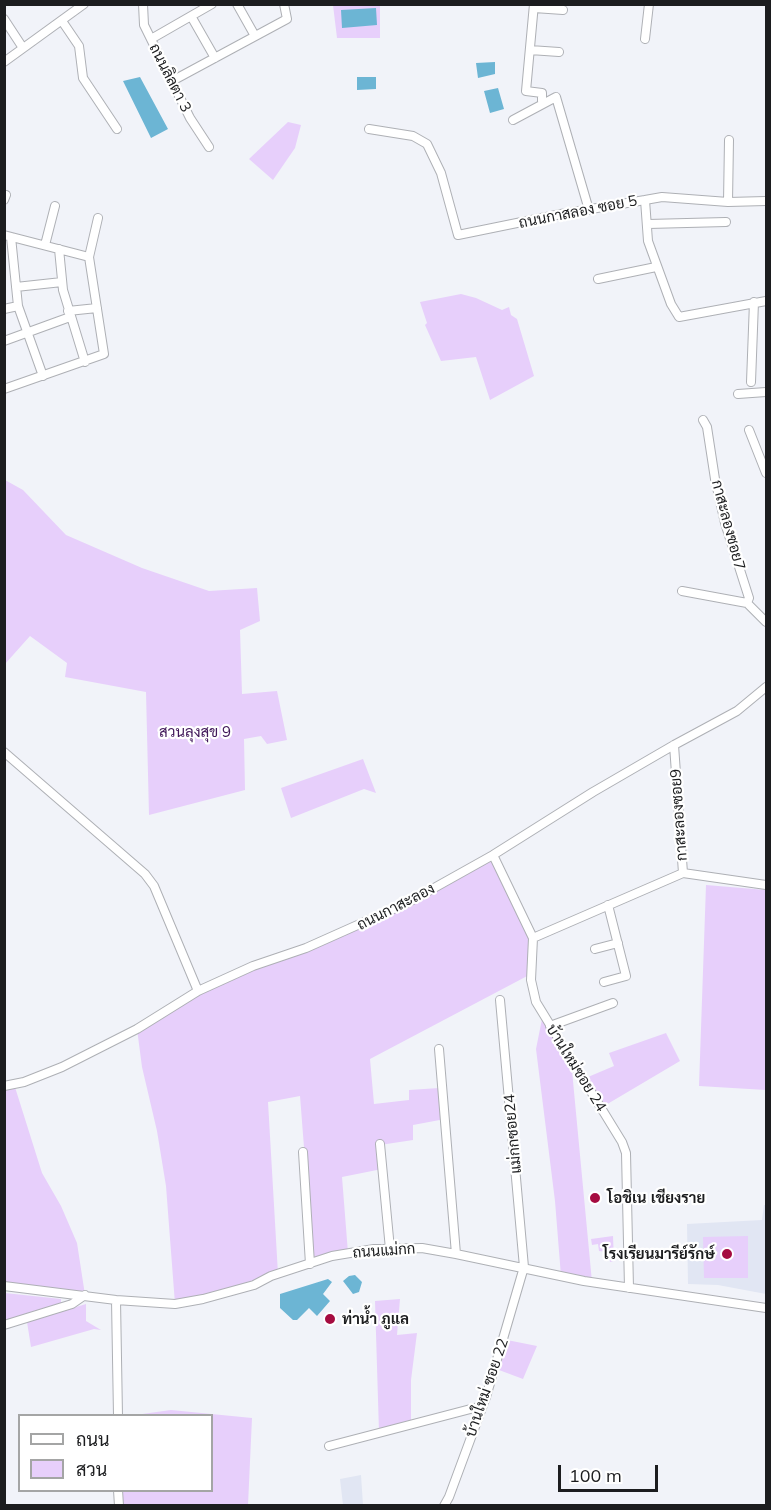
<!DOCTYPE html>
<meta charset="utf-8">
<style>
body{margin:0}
#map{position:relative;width:771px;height:1510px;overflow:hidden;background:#f1f3f9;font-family:Mulish,Sarabun,sans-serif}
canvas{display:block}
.frame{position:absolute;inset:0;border:6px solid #1c1d1f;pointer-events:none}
.legend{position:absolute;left:18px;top:1414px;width:195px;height:78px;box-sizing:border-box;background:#fff;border:2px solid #a4a5a5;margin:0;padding:8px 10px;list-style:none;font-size:18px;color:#1c1d1f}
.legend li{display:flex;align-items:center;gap:12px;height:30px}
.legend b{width:30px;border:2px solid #a4a5a5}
.scale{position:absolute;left:558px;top:1465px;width:100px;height:27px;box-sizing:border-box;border:3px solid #1c1d1f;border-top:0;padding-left:8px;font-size:18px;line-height:21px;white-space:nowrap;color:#1c1d1f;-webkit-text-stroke:4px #fff;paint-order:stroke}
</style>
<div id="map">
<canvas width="771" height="1510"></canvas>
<div class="frame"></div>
<ul class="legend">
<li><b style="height:8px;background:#fff"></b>ถนน</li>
<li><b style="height:16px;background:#e7cffb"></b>สวน</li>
</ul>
<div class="scale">100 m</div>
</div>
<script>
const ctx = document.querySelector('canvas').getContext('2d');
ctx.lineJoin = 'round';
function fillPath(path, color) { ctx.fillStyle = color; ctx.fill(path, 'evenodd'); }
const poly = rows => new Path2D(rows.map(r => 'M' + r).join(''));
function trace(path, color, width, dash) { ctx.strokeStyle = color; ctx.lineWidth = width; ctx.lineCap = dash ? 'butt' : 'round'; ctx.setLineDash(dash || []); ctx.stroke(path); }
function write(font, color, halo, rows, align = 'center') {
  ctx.font = font + ' Mulish,Sarabun,sans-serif'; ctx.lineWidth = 4.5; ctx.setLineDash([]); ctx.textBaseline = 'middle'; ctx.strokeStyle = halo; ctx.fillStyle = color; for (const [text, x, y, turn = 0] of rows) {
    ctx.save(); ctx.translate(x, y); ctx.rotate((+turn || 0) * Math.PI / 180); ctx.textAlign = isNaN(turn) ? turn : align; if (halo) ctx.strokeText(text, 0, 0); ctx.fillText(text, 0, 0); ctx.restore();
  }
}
const built = poly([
 [764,1205,766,1205,766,1294,718,1285,688,1284,687,1224,762,1220],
 [361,1475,363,1505,343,1505,340,1479]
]);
const green = poly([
 [333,5,380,5,380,38,337,38],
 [288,122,301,125,295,148,273,180,249,159],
 [461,294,476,298,502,310,509,307,511,315,517,319,534,376,490,400,476,357,441,361,425,325,427,323,420,302],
 [5,480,23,490,66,535,142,568,209,591,257,588,260,621,240,630,242,694,277,691,287,740,267,744,261,736,244,739,245,790,149,815,146,692,65,677,67,663,30,636,5,664],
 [363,759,376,793,364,789,291,818,281,788],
 [493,855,533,938,531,974,370,1059,374,1104,409,1100,409,1090,439,1088,445,1119,413,1125,413,1140,380,1145,382,1169,342,1177,348,1253,313,1262,300,1096,268,1102,278,1274,175,1304,166,1186,157,1131,142,1067,137,1029,198,991,299,951],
 [706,885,766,890,766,1090,699,1086],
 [543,1014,571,1060,592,1282,561,1276,555,1201,536,1049],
 [666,1033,680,1061,604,1106,588,1077,614,1066,609,1053],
 [14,1084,42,1173,61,1206,77,1243,85,1295,5,1286,4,1086],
 [613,1236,614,1261,610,1262,609,1252,599,1251,598,1244,592,1245,591,1239],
 [748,1236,748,1278,704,1278,703,1237],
 [5,1293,61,1299,61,1304,5,1322],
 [400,1299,397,1335,417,1333,411,1380,411,1423,379,1432,375,1301],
 [86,1304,86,1321,101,1330,94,1329,31,1347,27,1322],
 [507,1340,537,1346,523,1379,499,1370],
 [171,1410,252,1418,248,1505,122,1505,121,1491,212,1490,212,1416,135,1415]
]);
const water = poly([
 [376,8,377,25,342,28,341,10],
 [495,62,495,74,478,78,476,63],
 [140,77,168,129,151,138,123,81],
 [357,77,376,77,376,89,357,90],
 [498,88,504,109,490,113,484,91],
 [355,1275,362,1282,359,1292,353,1294,343,1281,349,1276],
 [328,1279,332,1282,323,1294,330,1301,317,1316,309,1308,297,1320,293,1320,280,1308,280,1294]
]);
const minor = poly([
 [143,4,144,25,190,118,209,147],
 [237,4,255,36],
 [534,4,526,91,542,93,542,101],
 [534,8,563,10],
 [191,16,215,58],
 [4,19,23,48],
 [62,21,79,46,83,78,117,129],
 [151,39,212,4],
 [645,39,649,4],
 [530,50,559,52],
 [4,62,84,4],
 [172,81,287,19,284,4],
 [513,120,556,97,589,210],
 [369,129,413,136,427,144,441,173,458,235,561,214,645,200,648,241,671,304,679,317,766,301],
 [4,200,6,195],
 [645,200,662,197,728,202,766,201],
 [728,202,729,140],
 [648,224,726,222],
 [4,235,89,257],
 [11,237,18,306,43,376],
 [45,245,55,206],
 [59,249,63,290,85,362],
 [598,279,656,267],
 [16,287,62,282],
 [4,309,18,306],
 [68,311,97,308],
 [4,341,70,317],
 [751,382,754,302],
 [4,389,104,354,89,257,98,218],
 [738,394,766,392],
 [703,420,707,427,715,479,725,523,749,598,747,603,766,622],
 [749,430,766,473],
 [682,591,747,603],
 [674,745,683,873,766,885],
 [4,752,145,874,154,886,198,991],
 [493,855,533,938,531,980,536,1002,622,1142,626,1153,629,1288],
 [533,938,683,873],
 [595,949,618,943],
 [604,982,626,976,608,905],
 [550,1026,613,1003],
 [439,1049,456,1254],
 [4,1086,24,1082,62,1067,137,1029,198,991,253,966,306,948,409,902,493,855,593,792,674,745,737,711,766,687],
 [380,1144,390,1249],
 [303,1152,310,1264],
 [4,1286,116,1300,175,1304,203,1299,254,1285,271,1276,332,1256,374,1249,422,1248,456,1254,584,1281,766,1308],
 [116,1300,118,1416],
 [4,1325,72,1304,85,1295],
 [329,1446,482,1406],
 [118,1490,119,1506],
 [444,1506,449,1497,486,1397,524,1267,500,1000]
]);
const markers = [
 [595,1198,6,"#a50b40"],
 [727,1254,6,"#a50b40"],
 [330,1319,6,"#a50b40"]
];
const streetNames = [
 ["ถนนลิลตา 3",170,78,63],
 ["ถนนกาสลอง ซอย 5",578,212,-11],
 ["กาสะลองซอย7",728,525,75],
 ["กาสะลองซอย9",679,815,-94],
 ["ถนนกาสะลอง",396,907,-27],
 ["บ้านใหม่ซอย 24",576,1068,58],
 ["แม่กกซอย24",513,1134,-95],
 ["ถนนแม่กก",384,1251,-4],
 ["บ้านใหม่ ซอย 22",487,1388,-71]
];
const parkNames = [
 ["สวนลุงสุข 9",195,732]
];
const poiNames = [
 ["โอชิเน เชียงราย",607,1198],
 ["โรงเรียนมารีย์รักษ์",715,1254,"right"],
 ["ท่าน้ำ ภูแล",342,1319]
];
fillPath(built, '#e1e6f3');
fillPath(green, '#e7cffb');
fillPath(water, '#6cb5d4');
trace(minor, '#aeb0b5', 10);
trace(minor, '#fff', 8);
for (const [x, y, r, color] of markers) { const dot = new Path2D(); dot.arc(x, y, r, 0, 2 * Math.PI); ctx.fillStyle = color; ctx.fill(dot); trace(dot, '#fff', 2); }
write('15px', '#1c1d1f', '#fff', streetNames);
write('15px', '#41185a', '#fff', parkNames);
write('bold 15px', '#1c1d1f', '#fff', poiNames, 'left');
</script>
